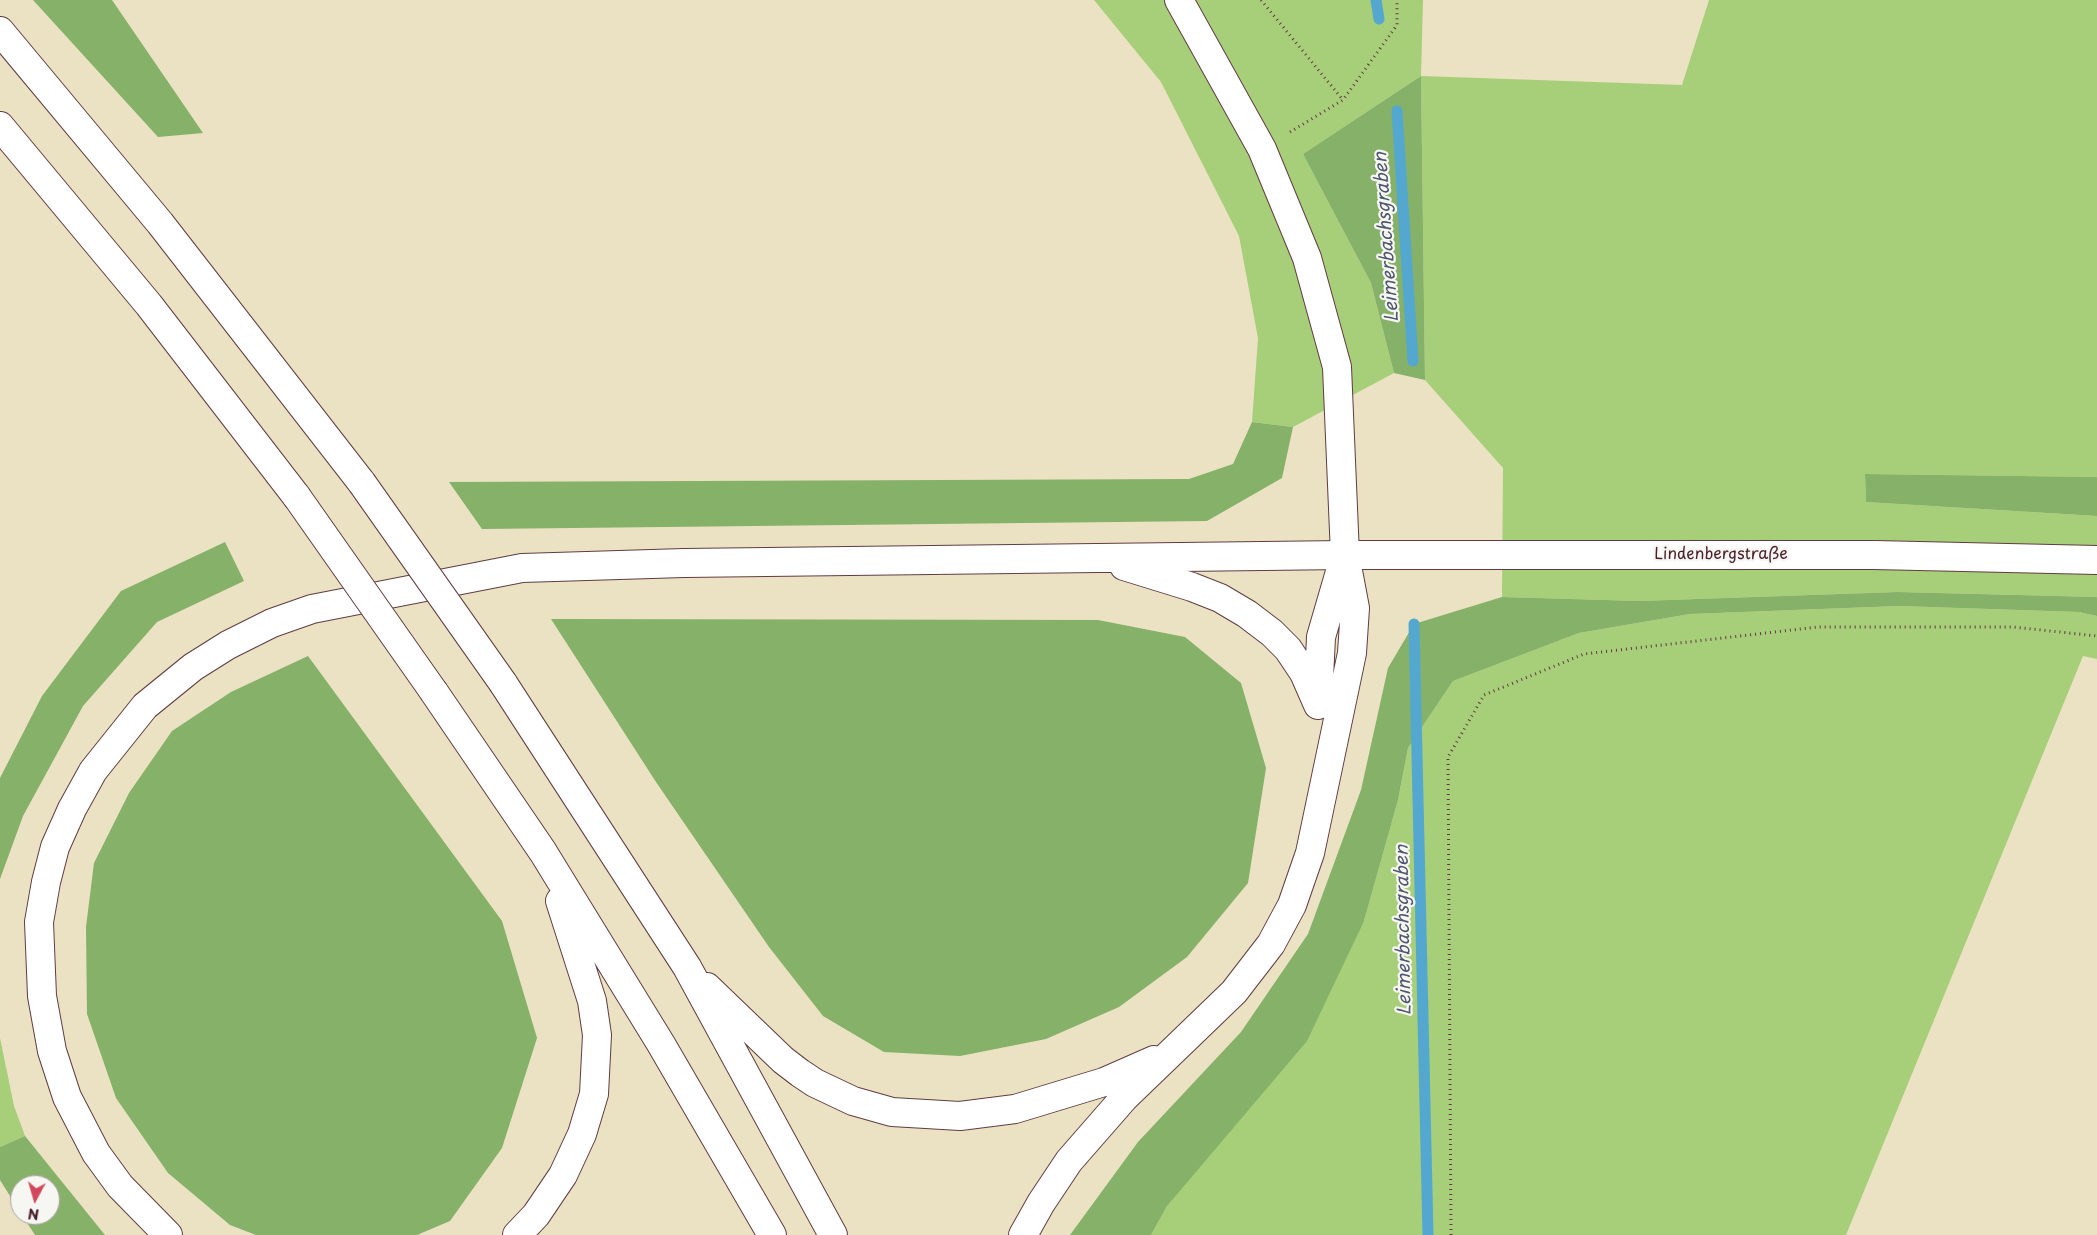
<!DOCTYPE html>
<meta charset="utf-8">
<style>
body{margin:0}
#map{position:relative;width:2097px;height:1235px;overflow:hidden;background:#eae2c2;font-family:"Playpen Sans",sans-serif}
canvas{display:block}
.north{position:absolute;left:10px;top:1175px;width:50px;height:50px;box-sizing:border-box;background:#f6f6f2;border:1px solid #b1a0a2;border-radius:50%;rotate:186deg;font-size:14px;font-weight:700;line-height:20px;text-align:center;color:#4a1f2b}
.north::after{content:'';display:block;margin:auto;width:18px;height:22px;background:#d1495b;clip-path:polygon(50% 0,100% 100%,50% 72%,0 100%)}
</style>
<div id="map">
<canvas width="2097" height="1235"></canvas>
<div class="north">N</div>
</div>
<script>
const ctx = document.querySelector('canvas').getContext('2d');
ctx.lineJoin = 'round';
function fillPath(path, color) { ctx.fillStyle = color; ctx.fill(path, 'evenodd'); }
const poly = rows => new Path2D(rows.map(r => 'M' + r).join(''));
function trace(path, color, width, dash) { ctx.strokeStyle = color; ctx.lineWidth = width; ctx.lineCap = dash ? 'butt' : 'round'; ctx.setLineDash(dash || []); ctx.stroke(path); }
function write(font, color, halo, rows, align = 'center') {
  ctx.font = font + ' "Playpen Sans",sans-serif'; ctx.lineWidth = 4.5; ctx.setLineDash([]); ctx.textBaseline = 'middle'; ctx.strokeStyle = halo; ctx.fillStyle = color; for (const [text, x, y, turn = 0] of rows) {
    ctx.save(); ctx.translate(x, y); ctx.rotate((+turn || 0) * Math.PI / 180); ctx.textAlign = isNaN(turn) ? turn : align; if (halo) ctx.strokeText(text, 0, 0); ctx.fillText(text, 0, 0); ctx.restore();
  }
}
const green = poly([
 [1094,0,1423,0,1421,76,1682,85,1709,0,2097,0,2097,477,1865,474,1866,502,2097,516,2097,597,1897,592,1640,601,1502,597,1503,468,1425,380,1421,76,1303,154,1371,283,1394,373,1293,427,1252,422,1258,338,1239,236,1161,82],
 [1899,606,2079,612,2097,616,2097,659,2083,656,1846,1235,1151,1235,1167,1206,1364,921,1398,800,1408,748,1453,681,1579,633,1690,614],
 [0,1038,14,1106,25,1136,0,1147]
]);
const forest = poly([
 [33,0,112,0,203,133,158,137],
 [1421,76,1425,380,1394,373,1371,283,1303,154],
 [1252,422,1293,427,1282,478,1207,521,482,529,449,482,1189,479,1233,464],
 [1865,474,2097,477,2097,516,1866,502],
 [225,542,244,581,157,622,83,706,23,816,0,879,0,778,42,696,121,591],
 [1897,592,2097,597,2097,616,2079,612,1899,606,1690,614,1579,633,1453,681,1408,748,1398,800,1364,921,1307,1041,1167,1206,1151,1235,1070,1235,1138,1142,1241,1032,1308,934,1361,790,1388,668,1414,624,1502,597,1640,601],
 [551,619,1098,620,1185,637,1241,683,1266,768,1248,883,1187,957,1119,1007,1046,1039,960,1056,884,1052,823,1016,769,947,656,782],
 [308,656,502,921,537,1038,502,1148,450,1221,417,1235,256,1235,230,1225,168,1173,116,1098,87,1014,86,927,94,863,129,793,172,731,231,692],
 [25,1136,105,1235,35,1235,22,1215,50,1215,50,1185,20,1185,20,1212,0,1180,0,1147]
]);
const stream = poly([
 [1376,0,1379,19],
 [1397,111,1413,361],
 [1414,624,1428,1235]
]);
const path = poly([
 [1261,0,1343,100],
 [1290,132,1343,100,1397,25,1397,0],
 [1451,1235,1448,757,1484,695,1584,654,1818,627,2013,627,2097,636]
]);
const secondary = poly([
 [1179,0,1262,149,1307,258,1337,367,1345,555,1874,555,2097,560]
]);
const trunk = poly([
 [0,31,160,223,362,483],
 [0,126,149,305,297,497],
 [1124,566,1192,587,1220,598,1247,614,1272,633,1288,649,1304,673,1318,705],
 [503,683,687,967,833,1235],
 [434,692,543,852,661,1044,772,1235],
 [1318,699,1321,637,1344,558],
 [707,987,783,1060,800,1073,815,1083,853,1101,892,1112,960,1116,1015,1109,1104,1082,1154,1060],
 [168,1235,120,1186,96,1153,67,1097,52,1051,42,996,39,922,46,882,55,847,72,809,93,771,145,706,193,667,228,645,272,623,312,609,522,568,684,563,1345,555],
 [517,1235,536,1215,563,1175,582,1134,594,1094,597,1035,592,1001,560,901],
 [1023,1235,1041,1203,1069,1161,1124,1098,1234,992,1271,944,1292,905,1310,853,1352,653,1355,608,1345,555]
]);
const trunkBridge = poly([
 [362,483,503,683],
 [297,497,434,692]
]);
const streetNames = [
 ["Lindenbergstraße",1721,555]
];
const waterNames = [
 ["Leimerbachsgraben",1387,237,-94],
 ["Leimerbachsgraben",1404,930,-91]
];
fillPath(green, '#a7ce78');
fillPath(forest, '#85b168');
trace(stream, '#54a8d0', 11);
trace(secondary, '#623c42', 30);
trace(trunk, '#623c42', 30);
trace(path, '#623c42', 3, [1, 4]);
trace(secondary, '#fff', 28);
trace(trunk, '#fff', 28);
trace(trunkBridge, '#623c42', 30, []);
trace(trunkBridge, '#fff', 28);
write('16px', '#4a1f2b', '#f6f6f2', streetNames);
write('italic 18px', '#4e566d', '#f6f6f2', waterNames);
</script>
